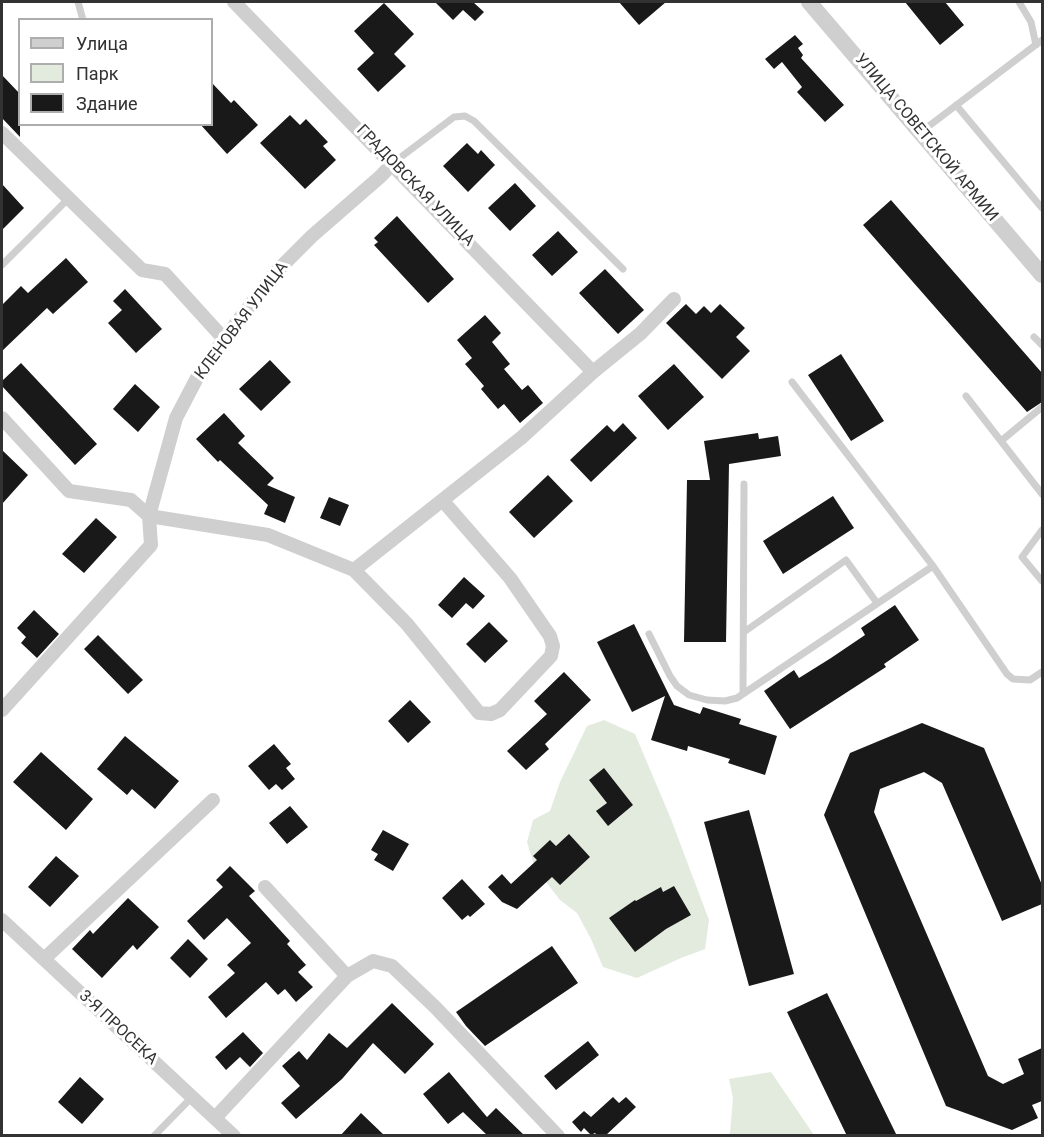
<!DOCTYPE html>
<meta charset="utf-8">
<style>
body{margin:0}
#map{position:relative;width:1044px;height:1137px;overflow:hidden;background:#fff;font-family:Roboto,sans-serif}
canvas{display:block}
.frame{position:absolute;inset:0;border:3px solid #323232;pointer-events:none}
.legend{position:absolute;left:18px;top:18px;width:195px;height:108px;box-sizing:border-box;background:#fff;border:2px solid #adadad;margin:0;padding:8px 10px;list-style:none;font-size:18px;color:#323232}
.legend li{display:flex;align-items:center;gap:12px;height:30px}
.legend b{width:30px;border:2px solid #adadad}
</style>
<div id="map">
<canvas width="1044" height="1137"></canvas>
<div class="frame"></div>
<ul class="legend">
<li><b style="height:8px;background:#cfcfcf"></b>Улица</li>
<li><b style="height:16px;background:#e3ebde"></b>Парк</li>
<li><b style="height:16px;background:#191919"></b>Здание</li>
</ul>
</div>
<script>
const ctx = document.querySelector('canvas').getContext('2d');
ctx.lineJoin = 'round';
function fillPath(path, color) { ctx.fillStyle = color; ctx.fill(path, 'evenodd'); }
const poly = rows => new Path2D(rows.map(r => 'M' + r).join(''));
function trace(path, color, width, dash) { ctx.strokeStyle = color; ctx.lineWidth = width; ctx.lineCap = dash ? 'butt' : 'round'; ctx.setLineDash(dash || []); ctx.stroke(path); }
function write(font, color, halo, rows, align = 'center') {
  ctx.font = font + ' Roboto,sans-serif'; ctx.lineWidth = 6; ctx.setLineDash([]); ctx.textBaseline = 'middle'; ctx.strokeStyle = halo; ctx.fillStyle = color; for (const [text, x, y, turn = 0] of rows) {
    ctx.save(); ctx.translate(x, y); ctx.rotate((+turn || 0) * Math.PI / 180); ctx.textAlign = isNaN(turn) ? turn : align; if (halo) ctx.strokeText(text, 0, 0); ctx.fillText(text, 0, 0); ctx.restore();
  }
}
const green = poly([
 [604,720,635,734,671,819,709,920,705,949,681,958,637,978,603,967,591,939,577,913,560,900,535,868,527,842,533,820,550,811,560,782,587,726],
 [771,1072,814,1135,727,1135,730,1133,733,1098,729,1079]
]);
const building = poly([
 [435,2,473,2,484,12,475,21,463,10,453,20],
 [619,2,666,2,639,25],
 [905,2,945,2,964,25,940,45],
 [384,3,414,34,394,54,406,66,378,92,357,69,374,53,354,31],
 [795,35,803,44,798,48,803,55,801,58,844,105,825,122,797,92,802,87,782,62,774,69,765,59],
 [2,75,20,94,20,137,2,118],
 [212,83,231,103,234,100,258,125,227,154,200,124,212,124],
 [290,115,300,125,306,119,328,142,323,146,336,160,305,189,260,143],
 [467,143,478,154,481,150,495,165,468,192,443,166],
 [515,183,536,206,510,231,488,208],
 [2,184,24,208,2,230],
 [891,200,1042,373,1042,402,1027,412,863,225],
 [397,216,454,279,428,303,374,245,378,242,374,238],
 [558,231,578,252,552,276,532,255],
 [66,258,88,282,53,314,47,308,2,351,2,305,21,286,28,293],
 [605,269,644,310,618,334,579,293],
 [125,289,162,329,136,353,108,323,122,310,113,301],
 [686,304,696,314,704,306,711,313,720,304,745,328,736,337,750,351,722,379,666,323],
 [485,315,501,333,492,342,510,364,504,369,522,390,528,385,543,403,520,423,504,404,498,409,481,389,484,386,465,364,472,358,457,340],
 [841,354,884,421,851,441,808,375],
 [270,360,291,382,261,411,239,389],
 [21,363,97,444,75,465,2,386,2,381],
 [674,364,704,397,668,430,638,396],
 [135,384,160,407,138,432,113,409],
 [224,413,245,436,238,443,274,478,267,485,295,497,285,523,264,514,268,505,220,460,218,462,196,439],
 [623,423,637,438,591,482,570,460,607,425,614,432],
 [758,433,759,439,778,436,781,456,729,464,726,642,684,642,687,480,710,480,704,441],
 [2,450,28,475,2,504],
 [548,475,573,501,534,538,509,512],
 [833,496,854,528,783,574,763,541],
 [329,497,349,505,340,526,320,518],
 [96,518,117,537,84,573,62,554],
 [464,577,485,596,473,609,466,603,452,618,438,605],
 [895,605,919,640,884,664,886,667,790,729,764,691,794,670,799,678,831,658,865,635,861,628],
 [34,610,59,634,37,658,21,643,26,637,17,628],
 [489,622,508,641,485,663,466,644],
 [634,624,674,705,700,714,703,707,741,719,739,724,777,736,765,775,728,763,730,759,688,746,687,751,651,740,665,696,632,712,597,642],
 [98,635,143,680,128,694,84,649],
 [564,672,591,700,545,744,549,749,526,770,507,751,547,714,534,701],
 [410,700,431,722,408,743,388,721],
 [922,723,984,748,1042,885,1042,904,1002,921,942,783,924,772,880,789,874,812,988,1076,1003,1084,1024,1074,1018,1059,1042,1048,1042,1101,1032,1105,1038,1118,1012,1130,946,1106,824,815,850,753],
 [125,736,179,781,155,809,132,789,127,795,97,769],
 [274,744,291,764,286,768,295,779,282,790,276,784,269,790,248,766],
 [41,752,93,799,66,830,13,782],
 [604,768,633,805,608,826,596,811,607,803,589,780],
 [290,806,308,827,287,844,269,823],
 [749,810,794,974,749,986,704,822],
 [383,830,409,844,393,871,374,860,378,854,371,850],
 [569,834,590,857,560,885,552,877,517,909,502,902,488,887,502,874,511,884,537,860,533,856,550,840,556,846],
 [56,856,79,876,50,907,28,887],
 [230,866,255,891,249,896,290,941,287,944,306,965,298,972,313,987,296,1002,285,989,278,995,266,982,226,1018,208,997,235,973,227,965,251,943,227,918,204,940,187,921,223,887,216,880],
 [462,879,485,904,470,917,468,915,462,920,442,898],
 [674,886,691,915,666,929,635,952,609,918,635,900,636,901,661,887,663,892],
 [128,898,159,927,137,950,133,945,102,978,72,949,90,930,93,934],
 [188,939,208,959,190,978,170,958],
 [552,946,578,983,485,1046,466,1026,456,1012],
 [827,993,897,1136,847,1136,787,1012],
 [392,1003,434,1044,405,1074,373,1043,342,1079,296,1119,281,1103,300,1086,282,1066,299,1051,307,1060,329,1033,347,1048],
 [243,1032,263,1053,250,1067,240,1057,226,1070,215,1057],
 [588,1041,599,1055,556,1090,544,1076],
 [449,1072,487,1117,496,1108,525,1136,488,1136,463,1112,448,1124,423,1094],
 [80,1077,104,1099,82,1124,58,1102],
 [613,1097,619,1103,626,1097,636,1107,605,1136,598,1136,595,1133,591,1135,584,1128,581,1132,572,1122,584,1111,591,1117],
 [361,1113,385,1136,340,1136]
]);
const service = poly([
 [78,2,83,20],
 [1019,2,1031,22,1036,45],
 [956,105,1042,208],
 [921,132,1042,40],
 [393,163,454,117,465,116,474,121,623,269],
 [2,265,68,199],
 [1034,337,1042,345],
 [792,382,933,566,1007,674,1013,679,1030,680,1042,672],
 [966,396,1042,494],
 [1001,441,1042,407],
 [1042,530,1022,557,1042,581],
 [744,632,846,560,877,603],
 [649,634,670,676,677,686,689,695,707,700,725,701,737,698,933,566],
 [743,694,744,484],
 [154,1136,192,1097]
]);
const minor = poly([
 [234,2,593,372],
 [2,133,142,270,165,274,224,339],
 [2,418,69,491,131,500,149,516,268,535,354,570,407,624,479,713,491,714,500,710,551,656,553,646,550,636,510,578,443,501],
 [354,570,521,438,593,372,641,333,674,299],
 [2,710,151,545,149,516,176,418,198,376,224,339,275,273,312,236,381,176,393,163],
 [265,887,347,976],
 [2,920,234,1136],
 [44,959,213,800],
 [215,1118,347,976,373,961,392,966,435,1007,558,1136]
]);
const tertiary = poly([
 [809,2,1042,275]
]);
const streetNames = [
 ["УЛИЦА СОВЕТСКОЙ АРМИИ",926,138,50],
 ["ГРАДОВСКАЯ УЛИЦА",415,186,46],
 ["КЛЕНОВАЯ УЛИЦА",242,321,-53],
 ["3-Я ПРОСЕКА",118,1028,43]
];
fillPath(green, '#e3ebde');
fillPath(building, '#191919');
trace(service, '#cfcfcf', 7);
trace(minor, '#cfcfcf', 14);
trace(tertiary, '#cfcfcf', 16);
write('16px', '#323232', '#fff', streetNames);
</script>
